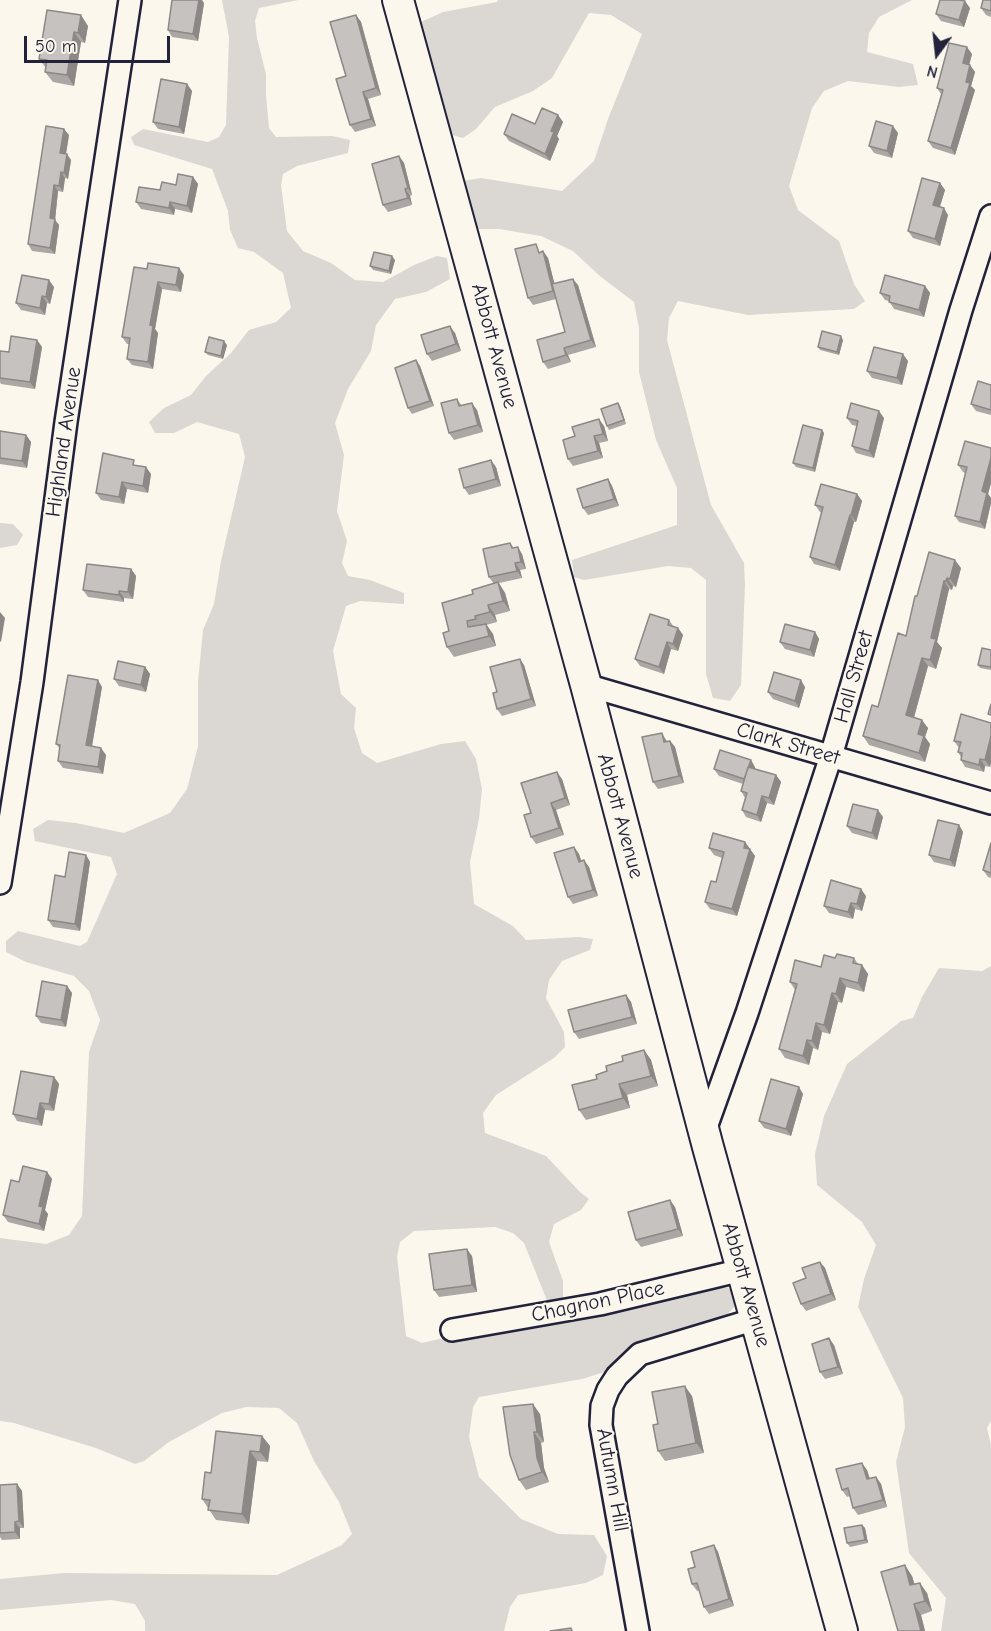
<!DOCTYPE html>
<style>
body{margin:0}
#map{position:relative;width:991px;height:1631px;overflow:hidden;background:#fbf7ec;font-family:"Comic Neue",sans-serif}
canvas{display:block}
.north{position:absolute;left:907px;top:24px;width:60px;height:60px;-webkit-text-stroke:4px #fbf7ec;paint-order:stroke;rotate:195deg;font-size:16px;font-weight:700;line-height:24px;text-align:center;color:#22223b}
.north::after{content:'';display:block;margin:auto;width:21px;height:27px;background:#22223b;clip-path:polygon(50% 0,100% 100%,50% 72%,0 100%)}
.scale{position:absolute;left:24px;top:36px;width:146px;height:27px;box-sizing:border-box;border:3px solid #22223b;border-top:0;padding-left:8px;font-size:18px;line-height:21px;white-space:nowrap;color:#22223b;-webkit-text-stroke:4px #fbf7ec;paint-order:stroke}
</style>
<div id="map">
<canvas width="991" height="1631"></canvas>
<div class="north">N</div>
<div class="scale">50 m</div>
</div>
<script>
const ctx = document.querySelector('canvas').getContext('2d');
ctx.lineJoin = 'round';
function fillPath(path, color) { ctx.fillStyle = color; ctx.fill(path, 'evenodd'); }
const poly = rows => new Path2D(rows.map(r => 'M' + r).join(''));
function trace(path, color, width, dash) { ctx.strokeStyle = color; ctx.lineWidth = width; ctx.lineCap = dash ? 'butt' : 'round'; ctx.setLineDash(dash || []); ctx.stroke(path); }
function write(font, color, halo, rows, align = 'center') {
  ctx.font = font + ' "Comic Neue",sans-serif'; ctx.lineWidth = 4.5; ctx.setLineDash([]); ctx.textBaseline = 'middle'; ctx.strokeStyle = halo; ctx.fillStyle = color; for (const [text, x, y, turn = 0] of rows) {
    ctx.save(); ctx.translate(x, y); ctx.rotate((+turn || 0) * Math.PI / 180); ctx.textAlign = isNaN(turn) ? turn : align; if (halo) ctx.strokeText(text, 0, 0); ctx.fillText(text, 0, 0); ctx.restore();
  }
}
const green = poly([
 [222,0,298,0,259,8,255,21,257,38,266,74,266,95,269,128,276,137,332,136,350,140,348,153,297,166,283,174,281,185,287,231,303,251,331,263,355,280,383,282,414,265,437,256,447,258,450,279,426,292,395,299,376,325,371,351,348,389,335,423,344,455,337,511,347,541,342,563,348,576,370,580,404,593,404,604,360,601,346,606,333,651,341,694,356,708,354,728,362,753,377,763,441,744,465,741,476,759,482,789,479,819,470,862,474,904,513,926,526,940,578,937,593,939,590,950,562,961,549,980,546,998,564,1032,565,1047,554,1058,496,1095,483,1113,485,1133,546,1156,580,1192,589,1199,581,1210,554,1224,549,1242,563,1281,563,1300,558,1306,548,1303,524,1243,513,1233,495,1227,414,1231,400,1242,397,1257,406,1336,422,1343,444,1338,534,1327,708,1288,728,1288,736,1293,734,1307,726,1316,655,1340,608,1371,582,1379,479,1397,473,1407,469,1437,479,1477,521,1519,558,1534,594,1535,607,1556,603,1575,586,1583,518,1595,510,1607,504,1631,145,1631,145,1621,135,1604,111,1600,0,1610,0,1579,64,1573,277,1575,342,1545,352,1534,339,1502,314,1461,297,1423,279,1408,246,1407,222,1413,169,1442,144,1461,135,1464,96,1448,14,1423,0,1421,0,1238,46,1244,69,1235,82,1216,89,1052,100,1020,89,991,74,976,26,962,6,952,6,941,18,931,80,946,87,942,117,874,111,857,35,841,33,829,48,820,76,823,124,833,170,813,187,789,198,746,198,682,203,630,214,604,221,561,245,457,239,434,197,422,174,433,155,433,149,422,164,408,191,395,206,376,231,353,249,330,276,322,291,308,283,273,254,252,238,248,230,230,228,211,212,169,134,145,131,137,143,129,208,142,219,137,226,125,229,37],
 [498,0,912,0,879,17,869,33,867,52,913,64,918,85,899,87,848,81,824,91,812,108,789,186,798,210,839,241,854,284,865,301,854,309,748,315,678,301,669,318,667,340,711,505,744,563,745,585,741,685,730,701,713,698,706,674,706,580,691,568,668,566,584,580,574,577,572,560,677,525,677,488,656,440,639,372,639,328,634,302,601,277,573,251,541,236,499,229,473,229,463,181,481,178,562,191,594,161,608,119,642,34,611,15,589,13,552,78,533,91,495,107,476,129,463,138,452,135,423,36,421,22,443,12,497,2],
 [0,523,13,524,23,535,17,545,0,548],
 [991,966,991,1421,987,1428,991,1445,991,1631,941,1631,946,1598,909,1553,896,1462,905,1427,903,1398,858,1307,864,1279,876,1245,862,1222,817,1185,815,1154,824,1116,847,1064,901,1021,913,1018,922,997,939,968,982,971]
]);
const street = poly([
 [586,685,991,803],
 [0,883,32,682,66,422,130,0],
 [704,1133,747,1013,831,756,961,310,991,216],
 [452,1330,600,1304,742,1270],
 [638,1631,601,1425,602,1406,608,1390,617,1376,640,1354,756,1319]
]);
const secondary = poly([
 [398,0,586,685,708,1147,842,1631]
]);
const wall = poly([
 [991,0,991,17,986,15,981,8],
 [204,3,198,41,172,37,168,30],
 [970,8,964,27,941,21,936,14],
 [47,10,88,26,85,43,81,42,74,86,53,82,45,72,46,68,39,59],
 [356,15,361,22,381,95,368,99,376,126,355,132,350,125,346,76],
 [972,54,969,64,975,72,971,86,975,90,955,155,933,148,928,141,941,94,937,88],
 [187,84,192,91,184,134,158,129,153,122],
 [558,115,563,122,557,136,559,139,550,161,509,141,504,134,535,124],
 [898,133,892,158,874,153,869,146],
 [69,135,66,154,71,160,68,179,65,178,63,192,58,191,55,220,59,225,55,254,32,251,28,244],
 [399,156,404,163,412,195,410,196,412,205,388,212,383,205],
 [193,177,198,184,192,213,175,209,174,215,141,209,136,202,160,190,176,185],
 [940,183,945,190,940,207,948,215,940,246,913,238,908,231],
 [543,251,548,258,554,283,578,285,596,347,568,355,571,362,548,369,543,362,565,332,556,299,533,305,528,298,542,252],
 [395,260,391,274,373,270,370,266],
 [147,269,184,275,181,292,162,289,155,329,158,333,153,369,132,365,127,359,130,344,127,344,122,337],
 [925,286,930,293,924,317,894,309,889,301,885,300,880,293],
 [54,287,50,304,47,303,45,315,21,310,16,303],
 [455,333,461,351,432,361,427,354],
 [37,340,42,347,35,389,1,384,0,382,0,354,9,352],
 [843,340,839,355,820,350,818,347],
 [227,345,223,359,208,355,205,352],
 [416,360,420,366,434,406,412,414,408,408],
 [908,361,902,385,872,378,867,371],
 [991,385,991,415,976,411,971,404],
 [457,399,462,406,477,410,483,432,454,440,449,433],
 [620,406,626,424,609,430,607,426],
 [847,418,884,418,874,458,856,453,852,446,857,426,852,425],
 [604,426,608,441,599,443,603,458,573,466,568,459],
 [0,431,26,435,31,442,27,468,0,464],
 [824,433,815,472,796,467,793,463],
 [991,448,991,483,988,494,991,498,991,503,985,529,959,522,955,516,965,473,963,472,958,465],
 [138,466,151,474,148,493,127,489,124,504,101,500,96,493],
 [496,467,501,486,469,495,464,488],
 [608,479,612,486,619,506,588,515,583,508],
 [857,494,862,501,856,522,854,522,840,571,814,564,810,557,822,513,820,512,815,505],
 [510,543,514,548,522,554,526,569,520,570,522,578,499,583,505,593,510,611,495,615,497,622,486,625,493,634,496,646,454,657,447,647,449,631,494,584,489,577],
 [961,568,956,587,953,586,952,590,949,589,937,642,942,648,936,669,928,666,914,718,928,728,925,737,930,744,925,762,869,745,863,736,878,707,906,636,917,596],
 [131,569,136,576,133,599,124,598,124,602,88,597,83,590],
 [669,620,674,627,678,628,683,635,678,651,671,649,664,674,640,666,635,659],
 [815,632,819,639,814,657,785,649,780,642],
 [991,650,991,670,980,668,978,665],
 [524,665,536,706,502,716,497,709,497,692],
 [145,667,150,674,146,692,119,686,114,679],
 [102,687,92,746,106,755,103,774,63,768,58,761,60,749,56,744],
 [805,687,799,708,773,699,768,692],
 [991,723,991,762,990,767,985,766,984,772,965,767,961,760,961,757,958,752,959,748,954,741],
 [666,740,667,741,670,741,675,747,684,783,658,789,653,782],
 [755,767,755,769,776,775,781,782,774,805,767,803,761,822,746,817,742,810,745,798,741,791,743,784,719,776,714,769],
 [562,779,570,805,556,810,564,835,536,844,531,837,531,813],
 [883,817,877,840,852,833,847,826],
 [959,825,963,832,955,867,934,862,929,855],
 [745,842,755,856,737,916,710,909,705,902,716,882,722,858,714,855,709,848],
 [991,843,991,878,988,877,983,870],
 [574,847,579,854,581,861,589,867,598,896,573,904,568,897],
 [86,855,90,862,80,931,53,927,48,920,65,877],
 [866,896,862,911,855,909,853,919,829,913,824,906],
 [854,958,858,964,862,965,868,974,864,992,846,987,842,1003,838,1002,830,1034,822,1032,818,1050,813,1048,809,1065,785,1058,779,1049,795,990,790,982,821,967],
 [67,986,72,993,66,1027,41,1023,36,1016],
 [626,995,631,1002,637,1024,579,1039,574,1032],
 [644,1050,651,1060,658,1086,627,1095,630,1108,586,1120,579,1110,597,1079,607,1071],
 [54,1077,59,1084,54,1111,45,1110,42,1126,17,1121,13,1114],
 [803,1094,791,1136,764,1128,759,1121],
 [47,1172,52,1179,45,1210,48,1214,44,1231,8,1222,3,1215,19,1182],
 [675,1207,683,1236,641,1247,636,1240],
 [472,1256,477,1292,439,1297,434,1290],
 [820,1262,825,1268,836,1300,806,1311,801,1304,806,1278],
 [834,1345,843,1374,825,1379,820,1372],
 [692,1396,704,1453,665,1461,658,1451],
 [540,1414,544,1442,541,1443,544,1468,549,1482,526,1490,519,1480],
 [262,1436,270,1446,268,1462,257,1461,249,1524,216,1520,202,1499,211,1473],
 [867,1470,870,1479,876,1477,881,1484,887,1507,858,1515,853,1508,850,1496,847,1497,842,1490],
 [17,1484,22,1491,24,1528,20,1528,20,1539,2,1540,0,1537,0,1485],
 [862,1525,865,1528,868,1543,850,1547,847,1543],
 [714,1545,718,1552,734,1606,709,1614,704,1607,699,1590,697,1591,692,1584,695,1567],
 [912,1576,914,1584,927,1593,932,1611,921,1615,925,1631,898,1631]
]);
const shadedWall = poly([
 [199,0,202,0,204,3,198,41,193,34],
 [965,1,970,8,964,27,959,20],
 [81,15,88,26,85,43,78,33],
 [356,15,361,22,381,95,376,88],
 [74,32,81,42,74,86,67,75],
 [967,47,972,54,968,70,963,63],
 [970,65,975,72,971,86,975,90,955,155,951,148],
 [187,84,192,91,184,134,179,127],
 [363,92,368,99,376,126,371,119],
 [558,115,563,122,557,136,559,139,550,161,545,154,551,131],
 [893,126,898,133,892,158,887,151],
 [64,129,69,135,65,159,60,153],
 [67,154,71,160,68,179,64,173],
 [399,156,404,163,412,195,408,188],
 [61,172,65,178,63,192,59,186],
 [193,177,198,184,192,213,187,206],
 [940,183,945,190,938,212,933,205],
 [54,185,58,191,55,220,59,225,55,254,50,248,50,218],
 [405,189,410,196,412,205,408,198],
 [170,202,175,209,174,215,169,208],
 [944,208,948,215,940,246,935,239],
 [543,251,548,258,558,298,553,291],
 [392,256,395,260,391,274,389,271],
 [179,268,184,275,181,292,176,285],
 [573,279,578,285,596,347,591,340],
 [49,280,54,287,50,304,46,297],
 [158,282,162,289,155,329,158,333,153,369,148,362,150,325],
 [925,286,930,293,924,317,919,310],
 [42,296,47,303,45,315,40,308],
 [450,326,455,333,461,351,456,344],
 [841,336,843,340,839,355,837,352],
 [37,340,42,347,35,389,30,382],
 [224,341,227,345,223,359,221,356],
 [564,348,568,355,571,362,566,355],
 [903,354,908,361,902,385,897,378],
 [416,360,420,366,434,406,430,401],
 [472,403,477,410,483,432,478,425],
 [618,403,620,406,626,424,624,420],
 [879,411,884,418,874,458,869,451],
 [599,419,604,426,608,441,603,434],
 [822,430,824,433,815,472,813,468],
 [26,435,31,442,27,468,22,461],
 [594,436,599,443,603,458,598,451],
 [991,458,991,483,988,494,991,498,991,503,985,529,980,522,982,491],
 [491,460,496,467,501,486,496,479],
 [146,467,151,474,148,493,143,486],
 [608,479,612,486,619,506,614,499],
 [122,482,127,489,124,504,119,497],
 [857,494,862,501,856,522,851,515],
 [850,515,854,522,840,571,835,565],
 [518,547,522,554,526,569,521,562],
 [955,560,961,568,956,587,950,579],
 [515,563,520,570,522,578,517,571],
 [131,569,136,576,133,599,128,592],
 [947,578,953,586,952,590,946,581],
 [944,581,949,589,937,642,942,648,936,669,930,660,931,638],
 [498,582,505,593,510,611,503,601],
 [119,591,124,598,124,602,119,595],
 [488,605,495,615,497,622,490,612],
 [0,612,5,618,1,642,0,641],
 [486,624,493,634,496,646,489,636],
 [678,628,683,635,678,651,673,644],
 [815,632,819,639,814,657,810,650],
 [667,642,671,649,664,674,659,667],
 [922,658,928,666,912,724,906,715],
 [520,659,524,665,536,706,531,699],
 [145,667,150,674,146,692,141,685],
 [98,680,102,687,91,752,86,745],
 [801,680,805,687,799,708,795,701],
 [922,720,928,728,925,737,930,744,925,762,919,753,918,734],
 [662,733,666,740,669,749,664,742],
 [991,736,991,762,990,767,985,760],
 [670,741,675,747,684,783,679,776],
 [101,748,106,755,103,774,98,767],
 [980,759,985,766,984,772,979,765],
 [751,760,755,767,749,786,744,779],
 [557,772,562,779,570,805,565,798],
 [776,775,781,782,774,805,769,798],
 [762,796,767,803,761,822,757,815],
 [551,803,556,810,564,835,559,828],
 [878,810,883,817,877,840,872,833],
 [959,825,963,832,955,867,950,860],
 [745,842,755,856,737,916,732,909],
 [574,847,579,854,584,869,579,862],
 [86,855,90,862,80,931,75,924],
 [584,860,589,867,598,896,593,890],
 [861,889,866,896,862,911,857,904],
 [851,903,855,909,853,919,848,912],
 [862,965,868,974,864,992,858,983],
 [840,978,846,987,842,1003,836,994],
 [67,986,72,993,66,1027,61,1020],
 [832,993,838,1002,830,1034,824,1025],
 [626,995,631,1002,637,1024,632,1017],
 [816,1023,822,1032,818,1050,812,1041],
 [807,1040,813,1048,809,1065,803,1056],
 [644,1050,651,1060,658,1086,651,1076],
 [54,1077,59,1084,54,1111,49,1104],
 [619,1084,627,1095,630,1108,623,1098],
 [799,1087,803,1094,791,1136,786,1129],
 [40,1103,45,1110,42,1126,37,1119],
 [47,1172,52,1179,45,1210,48,1214,44,1231,39,1224,39,1206],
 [670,1200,675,1207,683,1236,678,1229],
 [467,1249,472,1256,477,1292,472,1285],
 [820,1262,825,1268,836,1300,831,1294],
 [829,1338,834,1345,843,1374,838,1367],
 [685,1386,692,1396,704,1453,696,1443],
 [533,1404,540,1414,544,1442,537,1432],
 [534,1432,541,1443,544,1468,549,1482,542,1472,537,1458],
 [262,1436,270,1446,268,1462,260,1452],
 [250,1451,257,1461,249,1524,242,1514],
 [862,1463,867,1470,872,1486,867,1479],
 [876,1477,881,1484,887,1507,883,1500],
 [17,1484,22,1491,24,1528,19,1521],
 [15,1522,20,1528,20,1539,15,1532],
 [862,1525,865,1528,868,1543,865,1540],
 [714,1545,718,1552,734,1606,729,1599],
 [905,1565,912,1576,918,1595,910,1585],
 [920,1583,927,1593,932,1611,925,1601],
 [914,1604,921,1615,925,1631,921,1631]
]);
const building = poly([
 [172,0,199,0,193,34,168,30,172,0],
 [940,0,959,0,965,1,959,20,936,14,940,0],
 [983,0,991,0,991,11,981,8,983,0],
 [47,10,81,15,78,33,74,32,67,75,45,72,47,60,39,59,47,10],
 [356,15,376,88,363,92,371,119,350,125,336,79,346,76,330,22,356,15],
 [949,43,967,47,963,63,970,65,966,82,970,83,951,148,928,141,943,90,937,88,949,43],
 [161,79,187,84,179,127,153,122,161,79],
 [542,108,558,115,551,131,554,132,545,154,504,134,512,114,535,124,542,108],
 [876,121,893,126,887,151,869,146,876,121],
 [46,126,64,129,60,153,67,154,64,173,61,172,59,186,54,185,50,218,55,219,50,248,28,244,46,126],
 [399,156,408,188,405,189,408,198,383,205,372,164,399,156],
 [178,174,193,177,187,206,170,202,169,208,136,202,139,187,160,190,162,182,176,185,178,174],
 [922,178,940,183,933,205,944,208,935,239,908,231,922,178],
 [536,244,539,253,543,251,553,291,528,298,515,249,536,244],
 [374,252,392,256,389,271,370,266,374,252],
 [148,263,179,268,176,285,158,282,150,325,153,326,148,362,127,359,130,338,122,337,134,267,147,269,148,263],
 [22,275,49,280,46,297,42,296,40,308,16,303,22,275],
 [885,275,925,286,919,310,889,302,890,296,880,293,885,275],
 [573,279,591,340,564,348,566,355,543,362,537,340,565,332,552,284,573,279],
 [450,326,456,344,427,354,421,335,450,326],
 [822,331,841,336,837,352,818,347,822,331],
 [11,336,37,340,30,382,0,378,0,351,9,352,11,336],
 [209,337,224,341,221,356,205,352,209,337],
 [874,347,903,354,897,378,867,371,874,347],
 [416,360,430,401,408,408,395,368,416,360],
 [978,381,991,385,991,410,971,404,978,381],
 [457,399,459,406,472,403,478,425,449,433,441,403,457,399],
 [618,403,624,420,607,426,601,409,618,403],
 [851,403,879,411,869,451,852,446,858,421,847,418,851,403],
 [599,419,603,434,594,436,598,451,568,459,563,440,575,436,572,427,599,419],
 [803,425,822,430,813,468,793,463,803,425],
 [0,431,26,435,22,461,0,458,0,431],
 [965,441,991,448,991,458,982,491,987,493,980,522,955,516,967,467,958,465,965,441],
 [103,453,134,460,133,465,146,467,143,486,122,482,119,497,96,493,103,453],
 [491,460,496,479,464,488,459,469,491,460],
 [608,479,614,499,583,508,577,489,608,479],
 [821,484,857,494,851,515,850,515,835,565,810,557,823,507,815,505,821,484],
 [510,543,512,548,518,547,521,562,515,563,517,571,489,577,483,549,510,543],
 [929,552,955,560,950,579,947,578,946,581,944,581,931,638,936,639,930,660,922,658,906,715,922,720,918,734,924,736,919,753,863,736,872,705,878,707,898,633,906,636,915,596,917,596,929,552],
 [87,564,131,569,128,592,119,591,119,595,83,590,87,564],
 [498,582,503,601,488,605,490,612,475,616,476,619,467,621,468,627,486,624,489,636,447,647,443,633,449,631,442,603,473,594,472,590,498,582],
 [650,614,669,620,668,625,678,628,673,644,667,642,659,667,635,659,650,614],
 [785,624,815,632,810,650,780,642,785,624],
 [982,648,991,650,991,667,978,665,982,648],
 [520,659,531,699,497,709,493,693,497,692,490,667,520,659],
 [118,661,145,667,141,685,114,679,118,661],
 [774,672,801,680,795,701,768,692,774,672],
 [68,675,98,680,86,745,101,748,98,767,58,761,60,745,56,744,68,675],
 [991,704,991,715,988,714,991,704],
 [961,714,991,723,991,736,985,760,980,759,979,765,961,760,962,753,958,752,961,742,954,741,961,714],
 [662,733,664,742,670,741,679,776,653,782,642,737,662,733],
 [720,750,751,760,744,779,714,769,720,750],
 [748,767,776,775,769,798,762,796,757,815,742,810,747,793,741,791,748,767],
 [557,772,565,798,551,803,559,828,531,837,524,815,531,813,521,783,557,772],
 [853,804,878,810,872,833,847,826,853,804],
 [938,820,959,825,950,860,929,855,938,820],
 [713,833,745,842,744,848,750,849,732,909,705,902,711,881,716,882,724,852,709,848,713,833],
 [991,843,991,873,983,870,991,843],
 [574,847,579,862,584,860,593,890,568,897,554,853,574,847],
 [69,852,86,855,75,924,48,920,55,875,65,877,69,852],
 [831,880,861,889,857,904,851,903,848,912,824,906,831,880],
 [837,954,854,958,853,963,862,965,858,983,840,978,836,994,832,993,824,1025,816,1023,812,1041,807,1040,803,1056,779,1049,797,984,790,982,795,960,821,967,824,955,835,958,837,954],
 [42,981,67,986,61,1020,36,1016,42,981],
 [626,995,632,1017,574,1032,568,1010,626,995],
 [644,1050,651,1076,619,1084,623,1098,579,1110,572,1085,597,1079,596,1075,607,1071,606,1066,623,1061,622,1056,644,1050],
 [21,1071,54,1077,49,1104,40,1103,37,1119,13,1114,21,1071],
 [771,1079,799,1087,786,1129,759,1121,771,1079],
 [23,1166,47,1172,39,1206,43,1207,39,1224,3,1215,11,1180,19,1182,23,1166],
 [670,1200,678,1229,636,1240,628,1212,670,1200],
 [467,1249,472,1285,434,1290,429,1254,467,1249],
 [820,1262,831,1294,801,1304,793,1283,806,1278,802,1268,820,1262],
 [829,1338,838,1367,820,1372,812,1344,829,1338],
 [685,1386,696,1443,658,1451,653,1425,658,1424,652,1392,685,1386],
 [533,1404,537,1432,534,1432,537,1458,542,1472,519,1480,510,1455,503,1407,533,1404],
 [216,1431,262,1436,260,1452,250,1451,242,1514,208,1510,210,1500,202,1499,205,1472,211,1473,216,1431],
 [862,1463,867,1479,876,1477,883,1500,853,1508,848,1488,842,1490,836,1469,862,1463],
 [17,1484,19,1521,15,1522,15,1532,0,1533,0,1485,17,1484],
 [862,1525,865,1540,847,1543,844,1528,862,1525],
 [714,1545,729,1599,704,1607,697,1583,692,1584,688,1569,695,1567,691,1552,714,1545],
 [905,1565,910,1585,920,1583,925,1601,914,1604,921,1631,898,1631,881,1572,905,1565],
 [571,1628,572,1631,550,1631,571,1628]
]);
const streetNames = [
 ["Abbott Avenue",494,346,75],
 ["Highland Avenue",64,442,-82],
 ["Hall Street",854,677,-74],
 ["Clark Street",788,744,16],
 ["Abbott Avenue",620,816,75],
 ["Abbott Avenue",746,1285,74],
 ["Chagnon Place",598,1302,-12],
 ["Autumn Hill",612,1480,80]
];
fillPath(green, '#dbd8d3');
trace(street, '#22223b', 26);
trace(secondary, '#22223b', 34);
trace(street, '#fbf7ec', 21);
trace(secondary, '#fbf7ec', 30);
fillPath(wall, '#aaa7a5');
fillPath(shadedWall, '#8b8886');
fillPath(building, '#c6c2c0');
trace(building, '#8b8886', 1.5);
write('21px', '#22223b', '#fbf7ec', streetNames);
</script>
